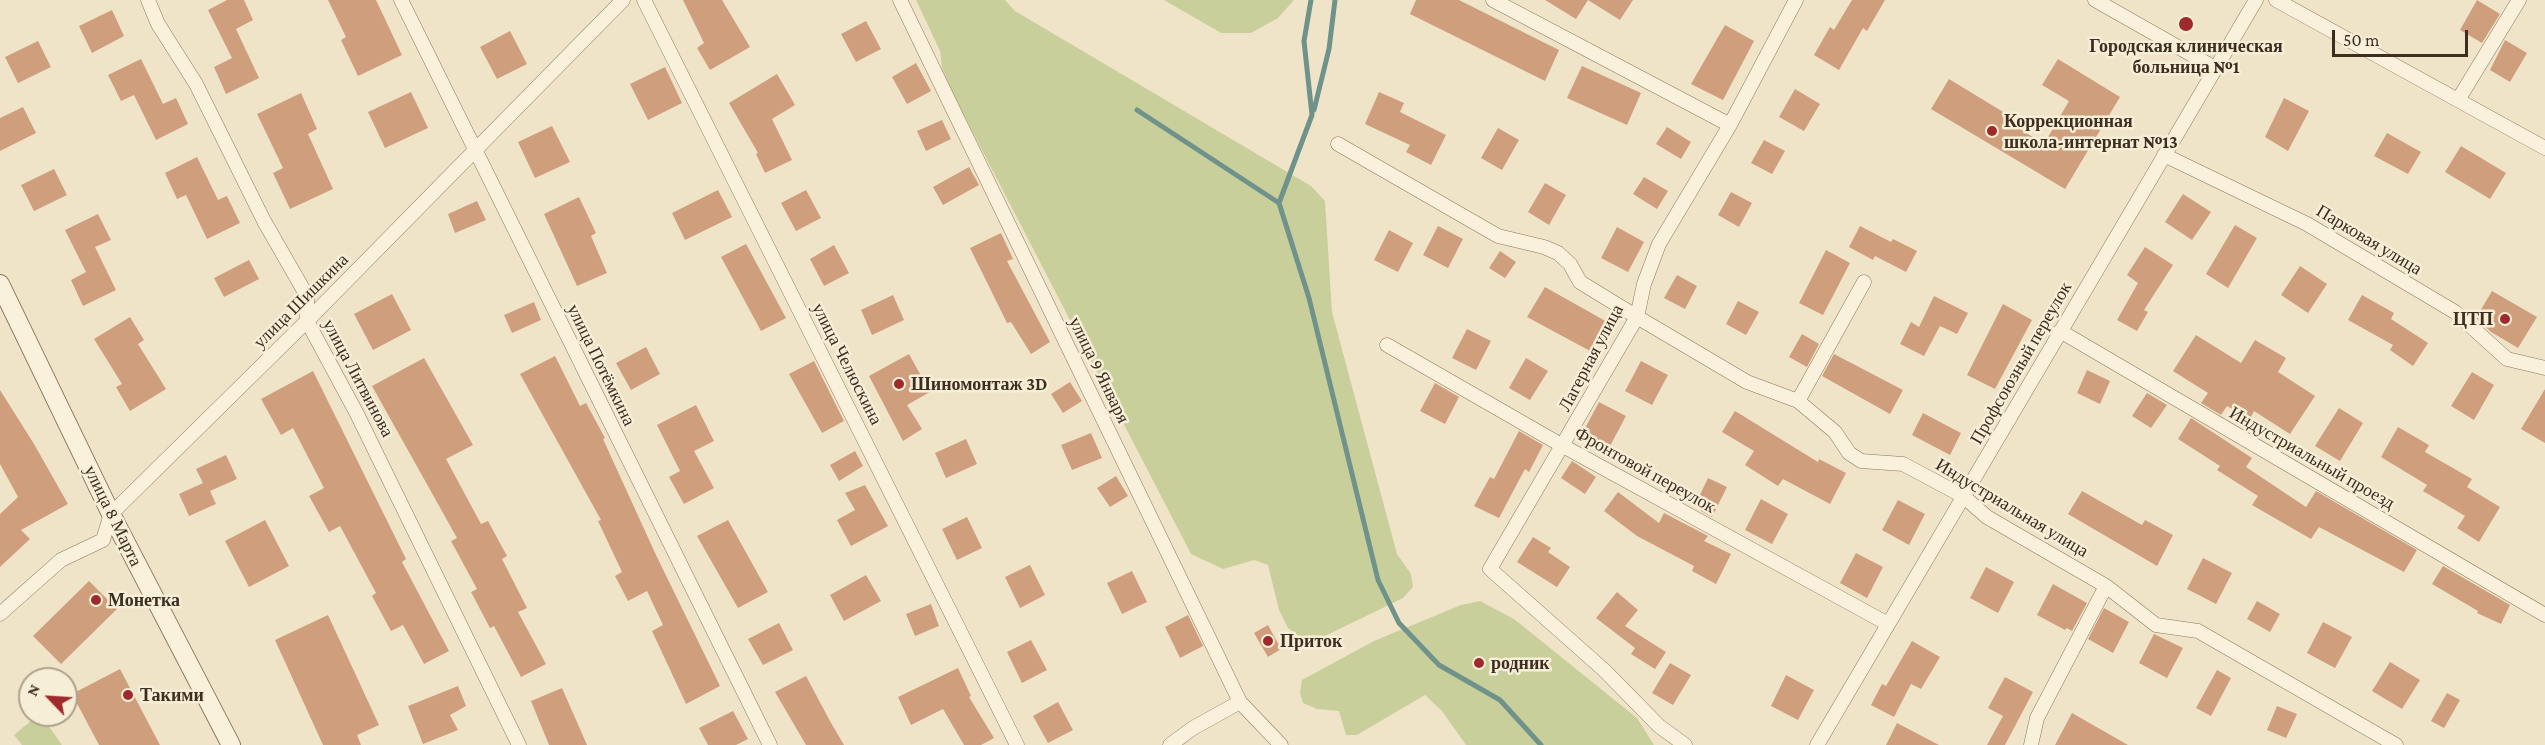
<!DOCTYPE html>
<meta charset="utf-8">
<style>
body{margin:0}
#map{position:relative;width:2545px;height:745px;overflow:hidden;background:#f0e4c8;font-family:"Crimson Pro",serif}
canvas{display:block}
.north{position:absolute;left:18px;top:667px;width:60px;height:60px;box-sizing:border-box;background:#f7eed8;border:2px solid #ada18e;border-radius:50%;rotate:295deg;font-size:16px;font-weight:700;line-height:24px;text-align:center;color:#3d2e20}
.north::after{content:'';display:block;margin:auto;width:21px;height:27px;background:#9e2a2b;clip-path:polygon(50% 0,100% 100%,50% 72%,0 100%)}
.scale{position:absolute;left:2332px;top:30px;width:136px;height:27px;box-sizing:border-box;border:3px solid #3d2e20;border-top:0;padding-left:8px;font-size:18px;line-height:21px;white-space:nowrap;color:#3d2e20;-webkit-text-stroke:4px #f7eed8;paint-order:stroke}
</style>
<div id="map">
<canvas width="2545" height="745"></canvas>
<div class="north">N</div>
<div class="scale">50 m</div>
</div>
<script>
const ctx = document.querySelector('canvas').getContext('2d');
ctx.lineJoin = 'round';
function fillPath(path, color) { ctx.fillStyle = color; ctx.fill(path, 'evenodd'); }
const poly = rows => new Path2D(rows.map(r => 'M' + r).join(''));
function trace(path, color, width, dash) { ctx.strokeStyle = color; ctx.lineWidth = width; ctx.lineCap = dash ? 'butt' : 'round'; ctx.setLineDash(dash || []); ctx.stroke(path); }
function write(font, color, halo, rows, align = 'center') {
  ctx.font = font + ' "Crimson Pro",serif'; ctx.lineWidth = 5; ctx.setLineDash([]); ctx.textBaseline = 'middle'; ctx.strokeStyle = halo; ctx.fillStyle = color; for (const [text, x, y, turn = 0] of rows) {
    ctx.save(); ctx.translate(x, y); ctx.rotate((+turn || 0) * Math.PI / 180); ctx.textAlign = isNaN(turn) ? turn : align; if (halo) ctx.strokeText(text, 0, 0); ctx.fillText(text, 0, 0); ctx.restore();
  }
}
const green = poly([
 [916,0,1005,0,1015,11,1311,186,1325,201,1332,312,1397,554,1411,574,1413,587,1403,598,1325,636,1299,636,1288,628,1279,610,1268,565,1254,560,1223,569,1191,554,953,94,942,68,940,51],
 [1164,0,1294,0,1278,18,1251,33,1221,33],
 [1480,601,1514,619,1637,718,1654,745,1466,745,1442,711,1425,695,1357,735,1346,735,1339,711,1317,709,1303,703,1300,693,1302,680,1374,641,1461,605],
 [38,715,41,715,62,745,22,745,14,735]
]);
const stream = poly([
 [1311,0,1304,41,1312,115,1279,203,1309,298,1378,580,1399,623,1439,665,1500,700,1541,745],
 [1137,110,1279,203],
 [1314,110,1329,49,1335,0]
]);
const building = poly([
 [227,0,244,0,253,20,236,29,259,78,226,94,214,67,232,58,208,10],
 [328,0,376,0,402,55,358,76,341,40,346,37],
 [683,0,722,0,750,47,710,70,697,48,704,43],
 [1416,0,1459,0,1559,50,1545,81,1410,14],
 [1545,0,1633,0,1620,20,1588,0,1576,19],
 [1852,0,1885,0,1867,31,1863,28,1839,70,1814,55,1830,27,1834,30],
 [2477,0,2500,14,2482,43,2460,30],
 [112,10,124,36,92,53,79,26],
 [866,21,881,49,856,62,841,34],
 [1725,25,1754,41,1723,100,1691,84],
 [510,31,527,64,497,79,480,47],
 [2505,40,2527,53,2510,82,2490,70],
 [38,41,51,67,18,83,5,57],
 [141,59,163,104,176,98,188,124,156,140,134,95,121,101,108,75],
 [2058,59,2120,97,2065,189,1931,109,1949,79,2023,124,2020,129,2044,144,2069,101,2042,85],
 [916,63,931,91,907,104,892,77],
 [1582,66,1641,93,1627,125,1567,98],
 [665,67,682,103,648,120,630,84],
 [777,74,795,105,772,119,792,160,765,173,756,154,758,153,729,103],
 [1795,89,1820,104,1804,131,1779,117],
 [411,92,428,128,385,148,368,112],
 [1379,92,1404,103,1400,112,1446,135,1431,165,1406,152,1410,145,1365,124],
 [301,93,317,129,308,134,333,189,290,209,273,173,283,168,257,114],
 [2284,98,2309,111,2288,151,2265,137],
 [23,107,36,133,0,151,0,118],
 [942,120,951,139,926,151,917,131],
 [552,126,570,162,535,178,518,142],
 [1667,127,1691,142,1681,159,1656,144],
 [1498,128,1519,140,1502,170,1481,158],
 [2387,133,2421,152,2408,174,2374,156],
 [1764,140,1785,151,1772,174,1751,163],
 [2461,146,2506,173,2490,199,2445,172],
 [197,157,218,200,227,196,240,223,207,239,186,195,177,199,165,173],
 [969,167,979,185,943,205,933,187],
 [54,169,67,195,34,211,21,185],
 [1644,177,1668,191,1657,209,1633,194],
 [1545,183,1566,195,1549,225,1528,212],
 [718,190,732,217,685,240,672,213],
 [806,190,821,218,796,231,781,203],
 [1731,192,1752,203,1739,227,1718,215],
 [2183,194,2211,212,2192,240,2165,222],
 [579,197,596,233,591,236,607,273,577,286,544,214],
 [477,201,486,220,455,233,448,214],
 [98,214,111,240,95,247,116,290,83,306,71,280,86,272,65,230],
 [2235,225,2257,238,2228,288,2206,274],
 [1438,226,1463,239,1448,268,1423,255],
 [1860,226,1891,242,1893,239,1917,251,1906,272,1875,256,1873,260,1849,247],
 [1617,227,1644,242,1628,272,1601,258],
 [1389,230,1413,243,1398,272,1374,260],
 [1001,233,1013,259,1007,261,1050,342,1031,354,1011,322,1007,323,970,248],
 [746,244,786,318,761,331,721,257],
 [834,245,849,273,824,286,810,259],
 [2145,247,2173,265,2144,310,2148,312,2137,331,2117,320,2138,283,2127,275],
 [1826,250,1850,263,1823,315,1799,303],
 [1500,251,1516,262,1505,278,1489,268],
 [249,260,259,279,224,297,214,278],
 [2300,266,2327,284,2308,313,2281,295],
 [1677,275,1697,286,1685,309,1664,298],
 [1545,287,1609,323,1592,352,1527,317],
 [2492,291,2537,317,2518,348,2491,332,2476,318],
 [392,294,411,330,373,350,354,314],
 [893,295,904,320,872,335,861,310],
 [2362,295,2394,313,2391,319,2428,343,2413,366,2390,350,2393,345,2348,320],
 [1934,296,1968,313,1957,334,1940,326,1924,356,1900,344,1911,322,1919,327],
 [1738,301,1759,312,1746,335,1726,324],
 [534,302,541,320,512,333,504,315],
 [2003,304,2032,320,1995,389,1967,375],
 [130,317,144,340,138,344,166,389,130,411,116,387,122,384,94,339],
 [1467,329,1491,341,1476,370,1452,358],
 [1802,334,1819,344,1807,367,1789,357],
 [2196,335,2241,363,2255,340,2286,358,2278,372,2315,396,2290,434,2254,411,2250,419,2227,406,2221,415,2201,403,2208,393,2173,371],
 [646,347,660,374,631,390,616,363],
 [909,354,930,392,907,405,922,429,903,441,869,376],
 [1834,354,1903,390,1890,414,1822,376],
 [555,356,580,406,586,403,605,438,603,439,656,555,720,686,686,704,652,631,663,625,647,591,628,601,615,576,622,572,598,521,601,520,520,374],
 [424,358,473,445,446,459,481,524,488,521,507,556,502,559,527,608,518,612,546,664,521,677,494,626,490,628,471,592,477,589,451,541,457,538,372,386],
 [1526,358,1548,371,1530,400,1509,388],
 [814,361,844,421,822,433,789,374],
 [1641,361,1668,375,1652,405,1625,391],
 [2087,370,2110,381,2100,404,2077,393],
 [313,371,406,559,402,562,449,651,424,664,403,625,391,631,372,596,376,593,340,526,329,532,309,496,324,488,293,428,281,435,261,399],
 [2472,372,2494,385,2474,420,2451,406],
 [1070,382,1082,401,1063,413,1051,394],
 [1435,383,1459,397,1445,424,1420,411],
 [2545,389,2545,443,2521,429],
 [0,390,34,444,68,504,21,530,30,539,0,567,0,514,18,497,0,464],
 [2147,393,2167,405,2151,428,2132,416],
 [1599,402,1626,416,1610,446,1583,432],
 [696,405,714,441,694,451,714,488,684,504,669,477,680,471,657,425],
 [2339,408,2363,423,2340,461,2315,446],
 [1735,411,1818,462,1819,459,1846,473,1830,504,1783,479,1778,486,1745,465,1754,451,1722,432],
 [1923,413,1961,433,1950,455,1912,435],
 [2191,418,2252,458,2246,467,2306,507,2316,491,2417,550,2404,572,2319,527,2311,539,2252,505,2258,496,2217,470,2220,466,2178,439],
 [2398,427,2429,445,2425,452,2472,479,2467,487,2500,507,2479,542,2457,528,2465,516,2423,491,2427,485,2381,457],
 [1519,431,1543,445,1529,472,1525,469,1499,518,1474,506,1490,477,1494,479],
 [1091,433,1102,458,1072,470,1061,445],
 [966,439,977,464,946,478,935,453],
 [855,451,863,466,839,481,830,465],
 [226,455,237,479,210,491,216,504,189,516,179,494,203,483,196,469],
 [1572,461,1596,477,1585,494,1561,478],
 [1116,476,1128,496,1110,507,1097,488],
 [1708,478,1727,487,1712,517,1701,511,1706,504,1698,499],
 [865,485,888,526,851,546,837,520,855,510,845,493],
 [2082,491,2142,525,2145,520,2173,535,2157,566,2068,514],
 [1618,492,1659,523,1664,513,1708,536,1704,541,1731,554,1716,584,1692,571,1694,566,1637,536,1604,511],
 [1761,499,1788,514,1772,544,1745,530],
 [1898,500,1925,514,1909,545,1882,530],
 [967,517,982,548,957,560,942,529],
 [265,520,289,566,249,587,225,541],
 [728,520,768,592,738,608,697,536],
 [1533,537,1551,548,1548,552,1570,567,1557,587,1517,562],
 [1856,553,1883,567,1867,598,1840,583],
 [2203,558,2232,573,2216,604,2187,589],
 [1030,565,1045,595,1020,608,1005,577],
 [2443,566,2510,605,2501,624,2477,613,2478,611,2432,584],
 [1986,567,2014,582,1998,613,1970,598],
 [1132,571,1147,602,1122,614,1107,583],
 [866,575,881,601,844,621,830,595],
 [89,581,117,609,61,664,33,636],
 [2053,584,2087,603,2072,631,2067,628,2065,630,2037,615],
 [1617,592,1638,610,1625,626,1666,652,1655,669,1631,654,1635,648,1596,618],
 [2257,601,2280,614,2270,632,2247,619],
 [931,604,939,626,915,636,906,614],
 [2104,608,2129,622,2113,653,2088,639],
 [328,615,379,725,357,735,361,745,323,745,275,640],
 [1188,615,1203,646,1180,658,1165,627],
 [2323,622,2352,637,2335,668,2307,653],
 [779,623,793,650,763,665,748,639],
 [1268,625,1281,649,1268,657,1254,633],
 [2154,634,2183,648,2167,678,2139,663],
 [1031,640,1047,670,1022,683,1007,652],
 [1912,641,1940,657,1921,689,1911,684,1894,717,1871,705,1882,684,1886,686],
 [2390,662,2420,680,2402,709,2372,691],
 [1670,663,1691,675,1673,705,1652,693],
 [958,668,971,696,969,697,994,738,981,745,964,745,943,709,911,725,898,697],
 [120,669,160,745,99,745,72,694],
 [2217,670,2231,678,2211,716,2196,708],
 [1786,675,1814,690,1798,720,1771,706],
 [806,676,830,721,844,745,806,745,775,692],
 [2005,677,2033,692,2005,745,1987,745,2003,716,1988,708],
 [458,686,466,706,450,715,458,730,423,744,408,706],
 [562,688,587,745,549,745,531,701],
 [2447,693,2460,700,2444,728,2431,721],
 [1058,702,1073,730,1048,743,1033,716],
 [2277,706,2297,714,2286,738,2267,730],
 [733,711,748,739,736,745,708,745,699,728],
 [2072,713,2128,745,2055,745],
 [1897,723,1939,745,1886,745]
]);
const minor = poly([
 [148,0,158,24,196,84,264,221,307,296,307,321,357,414,519,745],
 [401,0,770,745],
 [644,0,1017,745],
 [900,0,1240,702,1281,745],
 [1493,0,1730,125],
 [2095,0,2215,68],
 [2276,0,2545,148],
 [2458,100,2519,0],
 [1338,144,1498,236,1544,247,1558,253,1570,264,1580,282,1637,317,1747,382,1798,401,1835,432,1849,453,1861,461,1903,464,1963,496,1987,517,2106,586,2156,625,2198,631,2396,745],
 [2164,155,2307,224,2455,312,2507,359,2545,368],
 [2060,331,2545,615],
 [1387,345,1563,446,1888,624],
 [1798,401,1864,282],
 [0,614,61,560,103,540,111,514,307,321,623,0],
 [1170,745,1193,728,1240,702],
 [1685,745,1659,726,1604,670,1490,569,1637,317,1644,284,1659,244,1730,125,1796,0],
 [1817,745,2256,0],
 [2031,745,2037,718,2106,586]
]);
const tertiary = poly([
 [0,284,111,514,231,745]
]);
const markers = [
 [2186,24,8,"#9e2a2b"],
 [1992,131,6,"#9e2a2b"],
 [2505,319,6,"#9e2a2b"],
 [899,384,6,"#9e2a2b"],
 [96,600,6,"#9e2a2b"],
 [1268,641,6,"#9e2a2b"],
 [1479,663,6,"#9e2a2b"],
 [128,695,6,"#9e2a2b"]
];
const poiNames = [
 ["Городская клиническая",2186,46,"center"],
 ["больница №1",2186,67,"center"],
 ["Коррекционная",2004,121],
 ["школа-интернат №13",2004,142],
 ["ЦТП",2493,319,"right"],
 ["Шиномонтаж 3D",911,384],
 ["Монетка",108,600],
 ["Приток",1280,641],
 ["родник",1491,663],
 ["Такими",140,695]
];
const streetNames = [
 ["Парковая улица",2369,240,31],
 ["улица Шишкина",301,301,-45],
 ["Лагерная улица",1591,358,-62],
 ["Профсоюзный переулок",2021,363,-60],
 ["улица Челюскина",847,364,63],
 ["улица Потёмкина",601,365,64],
 ["улица 9 Января",1099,370,64],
 ["улица Литвинова",358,378,62],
 ["Индустриальный проезд",2312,458,30],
 ["Фронтовой переулок",1645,470,29],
 ["Индустриальная улица",2012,508,31],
 ["улица 8 Марта",113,516,64]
];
fillPath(green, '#c9cf9b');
trace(stream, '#6f938a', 5);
fillPath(building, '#cf9f7d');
trace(minor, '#8d765c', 15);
trace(tertiary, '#8d765c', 20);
trace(minor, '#faf1dc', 14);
trace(tertiary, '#faf1dc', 18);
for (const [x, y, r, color] of markers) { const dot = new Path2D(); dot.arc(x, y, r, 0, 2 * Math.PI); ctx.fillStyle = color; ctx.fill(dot); trace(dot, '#f7eed8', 2); }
write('bold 18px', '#3d2e20', '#f7eed8', poiNames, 'left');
write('18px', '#3d2e20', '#f7eed8', streetNames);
</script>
